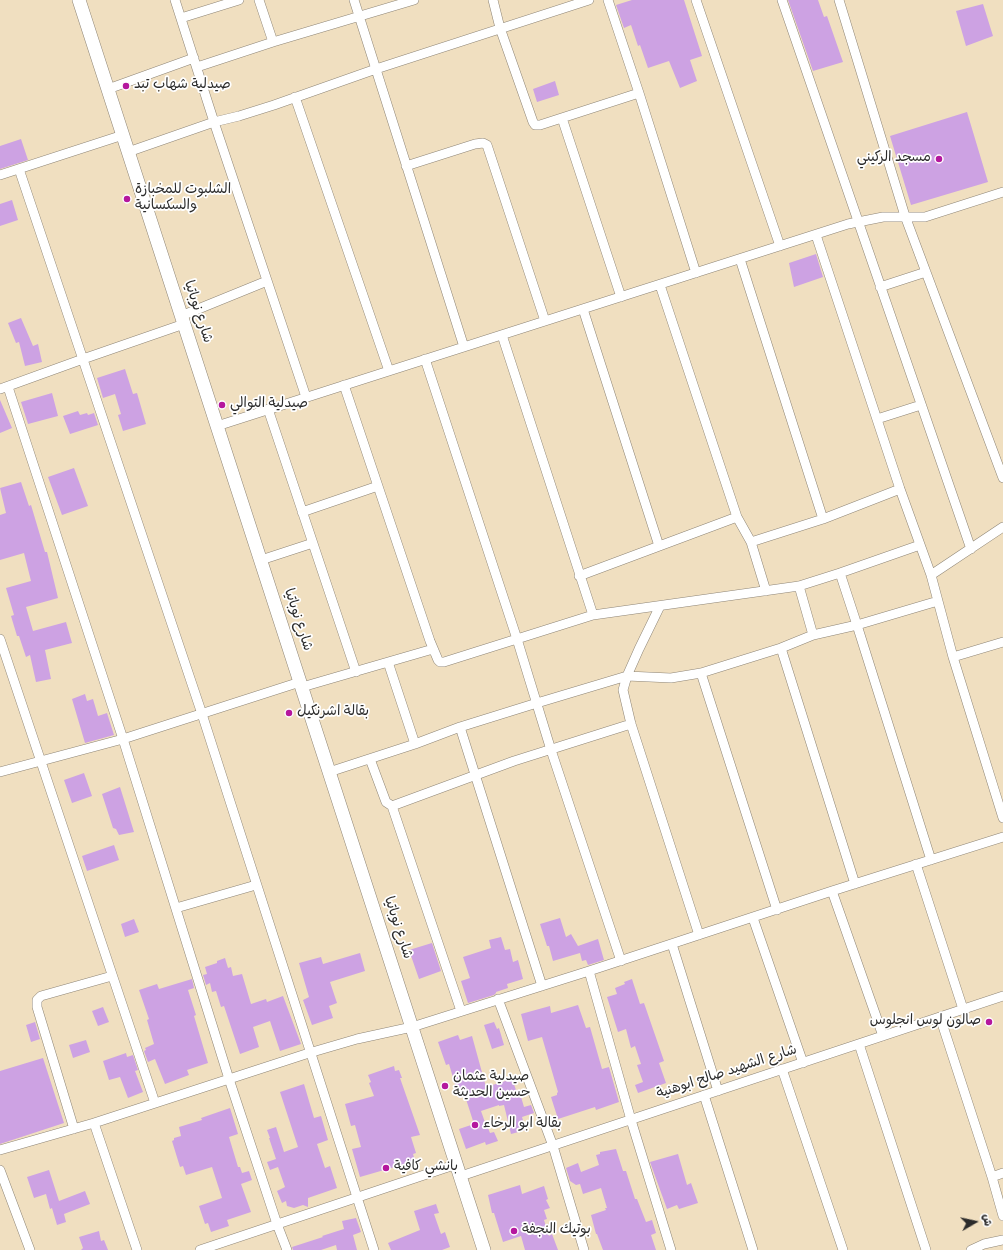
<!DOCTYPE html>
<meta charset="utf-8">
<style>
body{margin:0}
#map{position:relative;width:1003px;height:1250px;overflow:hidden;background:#f0dfc0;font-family:"Indie Flower","Playpen Sans Arabic",sans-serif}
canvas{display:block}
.north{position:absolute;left:955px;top:1202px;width:40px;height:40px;-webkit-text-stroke:3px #fff;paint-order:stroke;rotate:81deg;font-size:11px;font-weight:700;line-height:16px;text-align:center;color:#2b2b2b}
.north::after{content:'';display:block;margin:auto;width:14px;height:18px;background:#2b2b2b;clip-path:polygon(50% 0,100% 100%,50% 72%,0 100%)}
</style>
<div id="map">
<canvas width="1003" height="1250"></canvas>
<div class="north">ش</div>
</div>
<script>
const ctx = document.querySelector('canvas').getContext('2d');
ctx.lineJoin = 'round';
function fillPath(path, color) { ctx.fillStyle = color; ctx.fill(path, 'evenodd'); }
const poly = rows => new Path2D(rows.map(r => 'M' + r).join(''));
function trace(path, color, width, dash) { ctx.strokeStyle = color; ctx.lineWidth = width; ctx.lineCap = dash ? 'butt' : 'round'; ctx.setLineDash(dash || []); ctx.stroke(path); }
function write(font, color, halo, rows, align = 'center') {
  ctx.font = font + ' "Indie Flower","Playpen Sans Arabic",sans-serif'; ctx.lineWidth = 3.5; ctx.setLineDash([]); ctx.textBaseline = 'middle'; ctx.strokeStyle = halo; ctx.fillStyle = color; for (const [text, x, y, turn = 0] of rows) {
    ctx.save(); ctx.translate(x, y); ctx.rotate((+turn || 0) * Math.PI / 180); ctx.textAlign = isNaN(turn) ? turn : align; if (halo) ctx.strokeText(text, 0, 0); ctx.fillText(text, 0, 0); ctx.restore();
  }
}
const building = poly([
 [632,0,684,0,702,56,690,60,697,81,680,88,669,61,648,68,640,45,638,46,631,25,624,28,616,5],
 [788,0,818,0,824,17,827,16,843,62,813,71],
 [983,4,993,36,966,46,956,11],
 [555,81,559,95,537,102,533,89],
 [967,112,988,182,911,205,890,136],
 [21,139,28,160,0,169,0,146],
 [12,200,18,220,0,226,0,204],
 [816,254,823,277,794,287,789,263],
 [21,318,33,346,38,344,42,362,25,366,19,342,16,343,8,323],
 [125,369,133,394,137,393,146,424,123,431,118,415,121,414,115,394,103,398,97,378],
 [52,393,58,416,28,424,21,402],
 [0,400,12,428,0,433],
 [78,411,80,415,87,413,88,415,94,413,98,425,70,434,63,416],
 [74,468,88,506,62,515,48,477],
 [21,482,29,506,31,505,45,552,47,552,58,598,26,607,33,631,66,622,72,643,45,650,51,679,36,682,30,655,26,657,19,636,17,636,11,616,14,615,6,588,31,581,24,553,0,560,0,515,6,513,0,488],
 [85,694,87,701,93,699,98,716,107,713,114,735,85,743,72,699],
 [84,773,92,796,72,803,64,780],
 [120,787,134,832,119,835,116,829,113,828,102,794],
 [114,845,119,860,87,871,82,856],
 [560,918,566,937,571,934,578,946,598,939,604,960,588,965,586,960,582,961,580,953,553,961,549,946,547,946,540,924],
 [134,919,139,932,125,937,121,924],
 [501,937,505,950,510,949,513,962,518,960,523,979,507,984,508,988,496,992,496,993,494,995,468,1003,461,981,470,978,463,957,491,948,489,940],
 [432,943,441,971,419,979,409,950],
 [360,953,365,971,330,982,337,1003,329,1006,333,1018,312,1025,303,1000,309,997,299,963,321,957,323,964],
 [225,958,228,968,231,967,233,976,242,974,251,1004,266,999,267,1002,283,996,301,1044,280,1051,270,1021,253,1027,259,1047,240,1054,224,1006,221,1007,216,991,212,992,210,983,206,985,203,975,207,974,205,967,217,963,217,961],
 [192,979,194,988,188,990,196,1015,194,1016,208,1063,187,1070,189,1075,165,1084,155,1059,148,1062,144,1051,146,1050,145,1048,154,1044,147,1020,149,1019,139,990,157,984,159,989],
 [632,979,640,1004,644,1003,664,1061,659,1063,666,1083,638,1093,635,1085,643,1082,637,1065,641,1064,635,1046,631,1048,626,1029,618,1032,607,997,617,994,615,988,625,984,624,982],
 [578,1005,586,1028,590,1027,602,1069,609,1067,619,1102,596,1110,595,1107,558,1119,551,1097,557,1095,557,1093,558,1092,542,1037,528,1041,521,1014,550,1006,551,1013],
 [103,1007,109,1022,98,1026,92,1011],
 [35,1022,40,1039,31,1042,26,1025],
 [494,1022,497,1029,499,1028,504,1045,492,1049,484,1025],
 [458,1035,460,1040,472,1036,486,1087,512,1079,516,1090,519,1090,524,1107,531,1105,534,1113,522,1117,526,1130,511,1134,504,1105,499,1106,499,1105,481,1111,487,1128,488,1128,490,1133,494,1132,498,1141,486,1145,485,1142,466,1149,459,1129,474,1124,465,1096,459,1098,449,1064,446,1065,438,1042],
 [86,1040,90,1052,73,1058,69,1045],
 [126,1053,127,1057,133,1055,138,1070,135,1071,143,1092,128,1098,120,1077,109,1080,103,1061],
 [43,1058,64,1123,0,1144,0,1071],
 [394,1066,395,1071,399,1070,402,1078,400,1078,420,1135,411,1137,416,1153,413,1154,415,1161,360,1177,352,1149,361,1147,355,1125,351,1126,345,1104,374,1096,369,1083,371,1082,368,1075],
 [304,1084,314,1118,321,1116,328,1140,317,1144,325,1168,330,1166,337,1188,308,1198,308,1207,303,1205,294,1208,287,1206,286,1201,282,1203,277,1191,285,1187,278,1167,270,1170,267,1162,276,1159,269,1138,270,1138,267,1130,276,1127,284,1152,298,1147,280,1092],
 [230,1108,238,1134,229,1137,238,1167,240,1167,242,1173,249,1171,252,1180,241,1184,251,1212,227,1220,229,1226,211,1232,208,1223,205,1224,199,1206,222,1198,212,1167,186,1175,183,1166,180,1167,172,1141,174,1140,174,1138,181,1136,179,1127,202,1120,201,1118],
 [616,1149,623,1171,626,1171,635,1199,637,1199,646,1222,652,1220,656,1233,651,1235,656,1250,603,1250,597,1234,596,1234,591,1215,606,1210,605,1208,607,1208,601,1188,583,1194,580,1184,576,1185,570,1181,566,1168,578,1163,581,1172,599,1165,596,1155,600,1154,600,1152],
 [678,1154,687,1185,691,1183,698,1203,679,1209,677,1205,667,1209,650,1162],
 [49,1170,59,1201,85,1191,90,1204,64,1214,66,1222,57,1225,52,1208,50,1209,46,1194,34,1198,27,1177],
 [520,1185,522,1194,544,1186,548,1199,546,1200,550,1208,544,1210,547,1219,544,1220,549,1236,552,1234,558,1250,525,1250,521,1236,503,1242,494,1213,492,1213,488,1195],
 [436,1204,439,1213,434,1214,441,1234,445,1232,450,1247,442,1250,391,1250,388,1243,420,1230,414,1211],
 [356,1218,361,1232,353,1235,357,1250,337,1250,336,1245,321,1250,293,1250,292,1247,323,1237,322,1236,344,1229,342,1221],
 [99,1231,101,1241,104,1240,108,1250,81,1250,83,1248,79,1237]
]);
const street = poly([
 [175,0,214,122,306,397],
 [259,0,273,42],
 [354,0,464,347],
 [493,0,500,28,533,122,535,125,540,125,639,93],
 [608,0,639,93,696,273],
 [696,0,780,246],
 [782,0,971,549],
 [839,0,905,216,1003,478],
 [181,18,239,0],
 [197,67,273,42,414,0],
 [108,89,194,58],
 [295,97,389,371],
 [562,118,621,297],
 [128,152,214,122,239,116,274,105,376,69,589,0],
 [406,166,475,144,483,143,487,145,545,321],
 [19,169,202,714,374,1250],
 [0,175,123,135],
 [816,235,900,489,931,575,953,657,1003,818],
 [740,259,823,519],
 [660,285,737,517,751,542,766,591],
 [880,287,926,272],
 [583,309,659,546],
 [181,316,267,281],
 [502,335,593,615],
 [425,359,517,639,551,750,621,961],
 [344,385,430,641,438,660,440,662,444,662,593,615,799,586,840,573,920,545],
 [8,387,123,739,229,1079,277,1224,287,1250],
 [0,389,83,359,184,324],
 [268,409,356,672],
 [877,419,921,405],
 [217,426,848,224,883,217,925,217,1003,192],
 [302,512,378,486],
 [751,542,823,519,900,489],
 [261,560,313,543],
 [931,575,1003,527],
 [579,576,737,517],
 [799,586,813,635],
 [660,606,639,649,627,676,623,690,631,724,699,935],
 [0,639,155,1103],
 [781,648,855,884],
 [953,657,1003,642],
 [388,662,415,744],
 [701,673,777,910],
 [302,687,433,649],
 [460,727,542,986],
 [370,759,386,802,392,806,461,1011],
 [0,772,123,739,300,682],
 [329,772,415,744,460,727,537,703,627,676,671,678,701,673,781,648,813,635,857,625,840,573],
 [392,806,514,761,631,724],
 [931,860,857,625,938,601],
 [916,864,963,1009],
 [832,891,883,1036],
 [176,908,256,885],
 [753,918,803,1063],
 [672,944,718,1091],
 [589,971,631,1120,671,1250],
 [498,999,553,1146,584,1250],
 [940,1017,992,1177,1003,1216],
 [859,1044,926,1250],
 [782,1069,843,1250],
 [704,1095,753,1250],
 [94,1123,137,1250],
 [74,1129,37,1007,37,1000,41,996,112,976],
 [0,1150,94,1123,309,1053,357,1039,412,1027,589,971,832,891,1003,837],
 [0,1170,30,1250],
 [461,1176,1003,996],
 [992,1177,1003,1173],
 [200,1250,457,1164],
 [971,1250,984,1244,1003,1240]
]);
const secondary = poly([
 [79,0,484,1250]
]);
const markers = [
 [126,86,4,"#b5179e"],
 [939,159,4,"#b5179e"],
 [127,199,4,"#b5179e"],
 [222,405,4,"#b5179e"],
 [289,713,4,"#b5179e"],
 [989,1022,4,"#b5179e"],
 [445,1086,4,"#b5179e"],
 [475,1125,4,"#b5179e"],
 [386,1168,4,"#b5179e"],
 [514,1231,4,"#b5179e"]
];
const poiNames = [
 ["صيدلية شهاب تبد",134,86],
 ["مسجد الركيني",931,159,"right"],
 ["الشلبوت للمخبازة",135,191],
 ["والسكسانية",135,207],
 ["صيدلية التوالي",230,405],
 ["بقالة اشرنكيل",297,713],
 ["صالون لوس انجلوس",981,1022,"right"],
 ["صيدلية عثمان",453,1078],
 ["حسين الحديثة",453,1094],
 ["بقالة ابو الرخاء",483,1125],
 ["بانشي كافية",394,1168],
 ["بوتيك النجفة",522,1231]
];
const streetNames = [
 ["شارع نوباتيا",197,312,72],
 ["شارع نوباتيا",297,620,72],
 ["شارع نوباتيا",397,928,72],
 ["شارع الشهيد صالح ابوهنية",727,1073,-18]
];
fillPath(building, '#cda2e3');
trace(street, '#8e8576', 10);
trace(secondary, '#8e8576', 14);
trace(street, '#fff', 9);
trace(secondary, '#fff', 13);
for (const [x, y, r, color] of markers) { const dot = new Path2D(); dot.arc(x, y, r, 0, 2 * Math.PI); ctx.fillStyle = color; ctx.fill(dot); trace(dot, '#fff', 1.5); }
write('14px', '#2b2b2b', '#fff', poiNames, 'left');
write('14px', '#2b2b2b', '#fff', streetNames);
</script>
